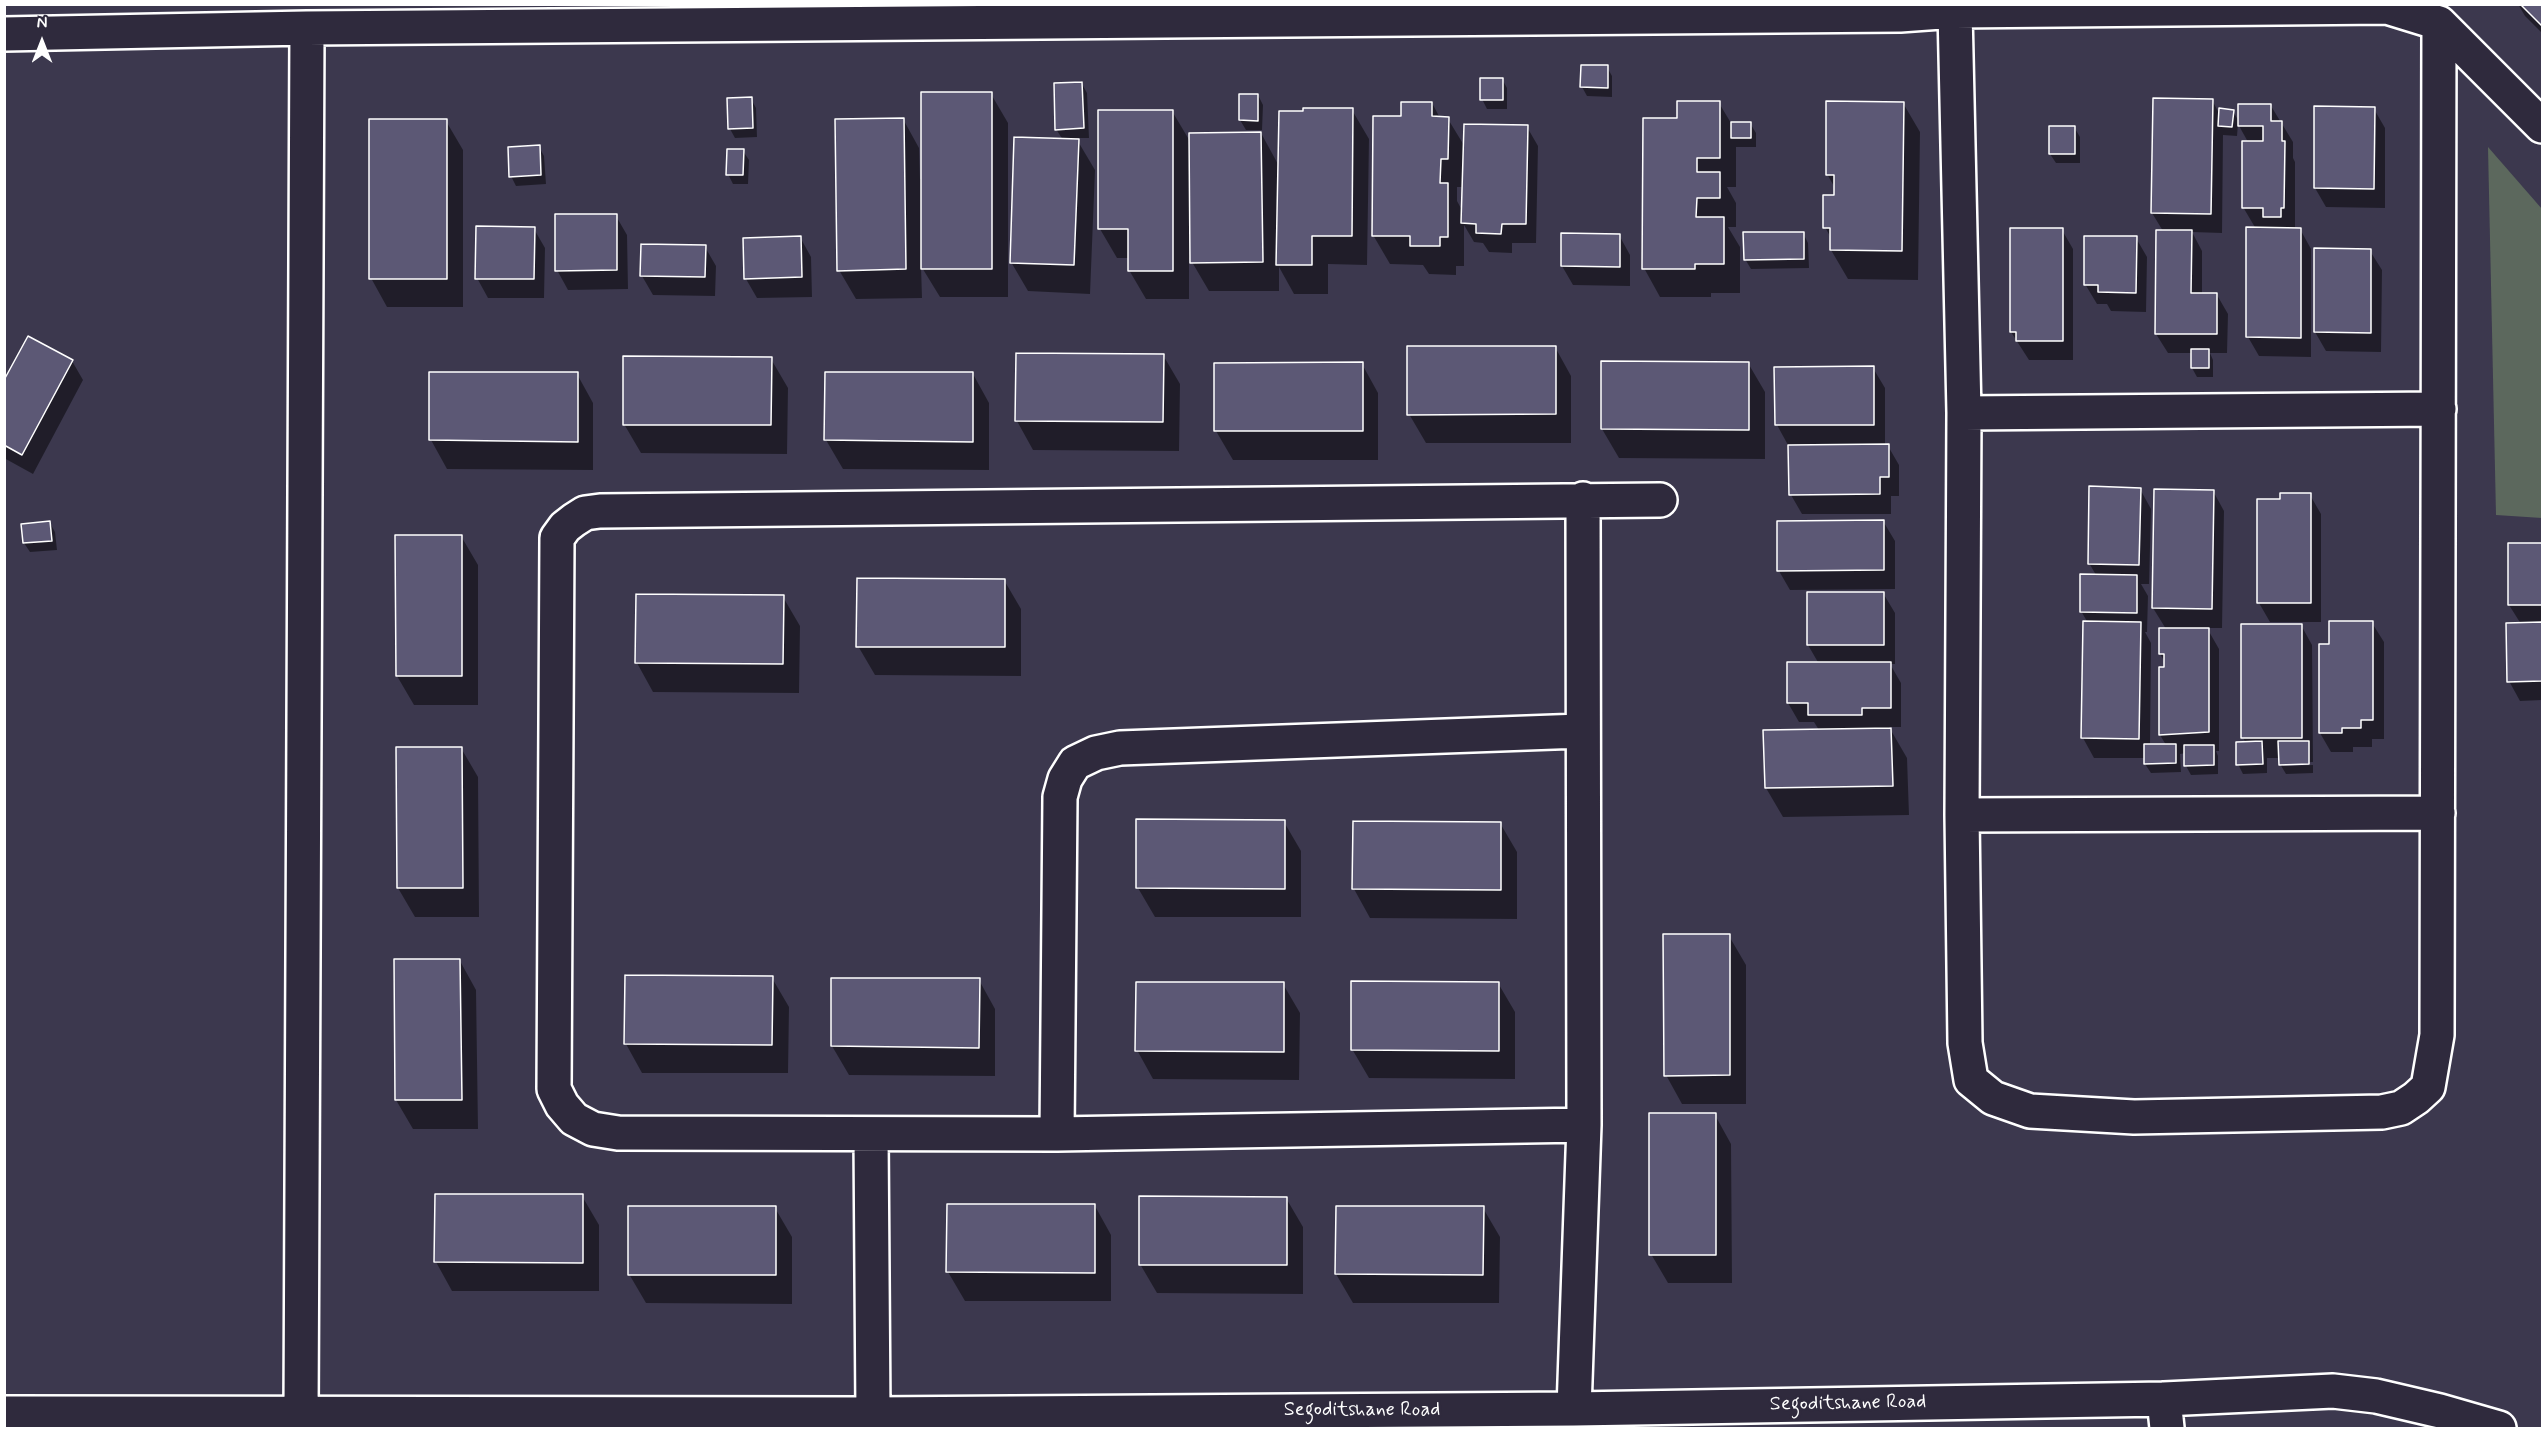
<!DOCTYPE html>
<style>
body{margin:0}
#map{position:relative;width:2547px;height:1433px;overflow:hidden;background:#3c384e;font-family:Mynerve,sans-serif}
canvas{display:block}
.frame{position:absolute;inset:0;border:6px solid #fff;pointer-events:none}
.north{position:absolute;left:12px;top:12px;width:60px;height:60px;-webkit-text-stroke:4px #2f2a3d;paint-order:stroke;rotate:0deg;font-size:16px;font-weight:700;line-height:24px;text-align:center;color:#fff}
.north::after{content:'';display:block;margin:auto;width:21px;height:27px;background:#fff;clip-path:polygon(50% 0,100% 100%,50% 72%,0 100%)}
</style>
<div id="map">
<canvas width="2547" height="1433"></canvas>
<div class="frame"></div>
<div class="north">N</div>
</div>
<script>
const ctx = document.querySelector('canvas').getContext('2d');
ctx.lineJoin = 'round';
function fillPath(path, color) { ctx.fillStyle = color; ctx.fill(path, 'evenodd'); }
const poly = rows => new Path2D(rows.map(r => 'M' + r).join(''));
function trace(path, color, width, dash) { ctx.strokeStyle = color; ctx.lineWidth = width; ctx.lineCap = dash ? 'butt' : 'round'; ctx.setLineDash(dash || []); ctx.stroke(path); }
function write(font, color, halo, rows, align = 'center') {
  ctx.font = font + ' Mynerve,sans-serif'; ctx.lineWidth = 5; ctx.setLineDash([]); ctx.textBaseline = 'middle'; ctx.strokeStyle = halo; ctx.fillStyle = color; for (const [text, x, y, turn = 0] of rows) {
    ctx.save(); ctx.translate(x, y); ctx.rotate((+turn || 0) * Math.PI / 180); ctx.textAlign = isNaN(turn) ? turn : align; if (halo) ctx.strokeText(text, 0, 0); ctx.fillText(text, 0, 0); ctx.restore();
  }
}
const green = poly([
 [2488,147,2542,209,2542,518,2496,515]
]);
const shadow = poly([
 [2518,4,2542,4,2542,33,2525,16],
 [1607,67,1612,76,1612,97,1587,96,1582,87],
 [1502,79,1507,88,1507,109,1487,109,1482,99],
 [1082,84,1087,93,1089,138,1076,138,1095,170,1090,294,1028,291,1011,262,1063,140,1056,129],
 [991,94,1008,123,1008,297,940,297,921,266,922,298,856,299,839,270,903,119,919,148,920,179,923,179],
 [1241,95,1258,95,1263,105,1262,130,1246,130,1240,120],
 [751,99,756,108,757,137,735,138,730,129],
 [2212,100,2220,115,2233,111,2239,122,2271,106,2293,142,2293,158,2295,162,2295,229,2300,229,2311,249,2311,357,2259,356,2248,337,2256,229,2243,207,2248,142,2238,124,2237,136,2223,135,2222,233,2192,232,2202,251,2202,295,2217,295,2228,314,2227,353,2210,353,2213,360,2213,377,2197,377,2192,368,2192,353,2168,353,2156,334,2163,231,2152,213],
 [1432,103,1440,118,1448,119,1465,147,1527,127,1538,146,1536,243,1512,243,1512,253,1489,252,1483,243,1474,242,1464,225,1464,266,1456,266,1456,275,1429,274,1423,265,1390,264,1373,235,1402,118],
 [1457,187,1464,187,1463,212,1457,201],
 [1719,103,1731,123,1750,123,1756,133,1756,147,1736,147,1736,187,1727,187,1736,203,1736,227,1728,227,1740,247,1740,293,1711,293,1711,297,1660,297,1644,268,1678,119],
 [1903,103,1920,132,1918,280,1848,279,1831,250,1831,238,1825,227,1835,196,1835,188,1827,174],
 [2374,109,2385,128,2385,208,2326,207,2315,188],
 [1352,110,1369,139,1367,265,1328,264,1328,294,1294,294,1279,267,1279,291,1209,291,1189,257,1189,299,1146,299,1129,270,1129,258,1117,258,1100,229,1172,111,1191,143,1261,133,1279,166],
 [446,121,463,150,463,307,387,307,371,278],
 [2074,127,2080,137,2080,163,2056,163,2050,154],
 [539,147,544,156,546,184,516,186,511,176],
 [743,151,749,160,748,184,733,184,728,174],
 [616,216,627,235,628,289,568,290,557,270],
 [534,229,545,248,544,298,488,298,477,278],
 [2062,230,2073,249,2073,360,2029,360,2011,332],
 [1803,233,1808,243,1809,268,1751,269,1745,259],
 [1619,235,1630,255,1630,286,1573,285,1562,266],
 [800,237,811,257,812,297,757,298,746,279],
 [2136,238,2147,257,2146,312,2111,311,2107,304,2097,304,2085,284],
 [705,247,716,266,715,296,653,295,642,276],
 [2370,251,2382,270,2381,352,2326,351,2315,332],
 [1555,347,1571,376,1571,443,1426,443,1409,414],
 [1017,355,1163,355,1180,384,1179,451,1033,450,1017,421],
 [771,359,788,388,787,454,641,453,624,424],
 [72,361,83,380,33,474,4,458,4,383],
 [1602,363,1748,363,1765,392,1765,459,1619,458,1602,429],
 [1362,364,1378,393,1378,460,1233,460,1216,431,1216,365],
 [1873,368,1885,388,1885,446,1888,446,1899,465,1899,496,1891,496,1891,514,1802,514,1791,495,1790,445,1788,445,1777,425,1776,369],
 [577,374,593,403,593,470,447,469,431,440],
 [973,374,989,403,989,470,843,469,826,440],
 [2140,489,2151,509,2149,584,2141,584,2148,596,2147,632,2145,632,2151,643,2150,745,2166,745,2160,735,2165,669,2165,662,2160,654,2166,629,2153,608,2155,491,2213,491,2224,511,2222,628,2207,628,2219,649,2219,751,2216,751,2218,756,2218,774,2191,775,2186,766,2186,753,2180,754,2181,772,2151,773,2145,764,2145,758,2094,758,2083,738,2085,623,2088,623,2081,611,2096,575,2089,563],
 [2310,495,2321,514,2321,622,2270,622,2259,603,2281,500],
 [1883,521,1895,541,1895,589,1790,590,1779,571],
 [50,523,55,532,57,550,30,552,24,543,23,525],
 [461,536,478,565,478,705,414,705,397,676],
 [2509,545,2542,545,2542,700,2520,701,2509,681,2521,624,2509,605],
 [1004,580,1021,609,1021,676,875,675,858,646],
 [1883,593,1895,613,1895,664,1890,664,1901,683,1901,727,1889,727,1907,758,1909,815,1783,817,1766,788,1819,730,1814,722,1799,722,1788,703,1819,664,1808,645],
 [637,596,783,597,800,626,799,693,653,692,637,663],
 [2372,623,2384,642,2384,739,2372,739,2372,747,2353,747,2353,752,2331,752,2320,733,2331,645],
 [2243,625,2301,625,2312,645,2313,762,2283,763,2283,766,2313,765,2313,773,2286,774,2280,764,2280,758,2267,758,2267,773,2243,774,2238,764,2246,743,2243,738],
 [461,748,478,777,479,917,415,917,398,888],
 [1284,822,1301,851,1301,917,1155,917,1138,888],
 [1500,823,1517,852,1517,919,1370,918,1354,889],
 [1729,936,1746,965,1746,1104,1682,1104,1666,1075],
 [396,961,460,961,476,990,478,1129,413,1129,396,1100],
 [772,978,789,1007,788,1073,642,1073,626,1044],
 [979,980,995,1009,995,1076,849,1075,832,1046],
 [1498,983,1515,1012,1515,1079,1369,1078,1352,1049],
 [1283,984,1300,1013,1299,1080,1153,1079,1137,1050],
 [1715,1115,1731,1144,1732,1283,1668,1283,1651,1254],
 [582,1196,599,1225,599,1291,452,1291,436,1262],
 [1286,1198,1303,1227,1303,1294,1157,1293,1140,1264],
 [1095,1206,1111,1235,1111,1301,965,1301,948,1272],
 [775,1208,792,1237,792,1304,646,1303,629,1274],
 [1483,1208,1500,1237,1499,1303,1353,1303,1336,1274]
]);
const building = poly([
 [2520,4,2542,4,2542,26,2520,4],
 [1581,65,1608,65,1608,88,1580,87,1581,65],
 [1480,78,1503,78,1503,100,1480,100,1480,78],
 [1082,82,1084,128,1055,130,1054,83,1082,82],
 [921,92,992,92,992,269,921,269,921,92],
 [1239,94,1258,94,1258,121,1239,120,1239,94],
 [752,97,753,128,728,129,727,98,752,97],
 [2153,98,2213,99,2211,214,2151,213,2153,98],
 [1677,101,1720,101,1720,158,1697,158,1697,172,1720,172,1720,198,1697,198,1696,217,1724,217,1724,264,1695,264,1695,269,1642,269,1643,118,1677,118,1677,101],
 [1826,101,1904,102,1902,251,1830,250,1830,228,1823,228,1823,195,1834,195,1834,175,1826,175,1826,101],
 [1401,102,1432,102,1432,116,1449,117,1448,159,1441,159,1440,183,1448,183,1448,237,1440,237,1440,246,1410,246,1410,236,1372,236,1373,116,1401,116,1401,102],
 [2238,104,2271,104,2271,121,2282,121,2282,141,2285,141,2284,208,2281,208,2281,217,2263,217,2263,208,2242,208,2242,141,2263,141,2263,126,2238,126,2238,104],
 [2314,106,2375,107,2374,189,2314,188,2314,106],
 [1303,108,1353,108,1352,236,1312,236,1312,265,1276,265,1279,111,1303,111,1303,108],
 [2219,108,2234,110,2232,127,2218,126,2219,108],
 [1098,110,1173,110,1173,271,1128,271,1128,229,1098,229,1098,110],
 [904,118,906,269,837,271,835,119,904,118],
 [369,119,447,119,447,279,369,279,369,119],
 [1731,122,1751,122,1751,138,1731,138,1731,122],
 [1464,124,1528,125,1526,224,1502,224,1501,234,1476,233,1476,224,1461,223,1464,124],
 [2049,126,2075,126,2075,154,2049,154,2049,126],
 [1261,132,1263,262,1190,263,1189,133,1261,132],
 [1014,137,1079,139,1074,265,1010,263,1014,137],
 [540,145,541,175,509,177,508,147,540,145],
 [727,149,744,149,743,175,726,175,727,149],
 [555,214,617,214,617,270,555,271,555,214],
 [476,226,535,227,534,279,475,279,476,226],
 [2246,227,2301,228,2301,338,2246,337,2246,227],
 [2010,228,2063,228,2063,341,2016,341,2016,332,2010,332,2010,228],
 [2156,230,2192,230,2191,293,2217,293,2217,334,2155,334,2156,230],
 [1743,232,1804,232,1804,259,1744,260,1743,232],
 [1561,233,1620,234,1620,267,1561,266,1561,233],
 [801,236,802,277,744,279,743,238,801,236],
 [2084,236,2137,236,2136,293,2098,292,2098,285,2084,285,2084,236],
 [641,244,706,245,705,277,640,276,641,244],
 [2314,248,2371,249,2371,333,2314,332,2314,248],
 [28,336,73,360,22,455,4,445,4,380,28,336],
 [1407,346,1556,346,1556,414,1407,415,1407,346],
 [2191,349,2209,349,2209,368,2191,368,2191,349],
 [1016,353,1164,354,1163,422,1015,421,1016,353],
 [623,356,772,357,771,425,623,425,623,356],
 [1601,361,1749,362,1749,430,1601,429,1601,361],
 [1363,362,1363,431,1214,431,1214,363,1363,362],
 [1874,366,1874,425,1775,425,1774,367,1874,366],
 [429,372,578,372,578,442,429,440,429,372],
 [825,372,973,372,973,442,824,440,825,372],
 [1889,444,1889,477,1880,477,1880,494,1789,495,1788,445,1889,444],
 [2089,486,2141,488,2139,565,2088,564,2089,486],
 [2154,489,2214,490,2212,609,2152,608,2154,489],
 [2280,493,2311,493,2311,603,2257,603,2257,499,2280,499,2280,493],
 [1884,520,1884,570,1777,571,1777,521,1884,520],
 [50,521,52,541,23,543,21,524,50,521],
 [395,535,462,535,462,676,396,676,395,535],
 [2508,543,2542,543,2542,605,2508,605,2508,543],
 [2080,574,2137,575,2137,613,2080,612,2080,574],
 [857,578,1005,579,1005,647,856,647,857,578],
 [1807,592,1884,592,1884,645,1807,645,1807,592],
 [636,594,784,595,783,664,635,663,636,594],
 [2083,621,2141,622,2139,739,2081,738,2083,621],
 [2329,621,2373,621,2373,720,2361,720,2361,728,2342,728,2342,733,2319,733,2319,644,2329,644,2329,621],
 [2542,622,2542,681,2507,682,2506,623,2542,622],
 [2241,624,2302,624,2302,738,2241,738,2241,624],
 [2159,628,2209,628,2209,732,2159,735,2159,667,2164,667,2164,654,2159,654,2159,628],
 [1787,662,1891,662,1891,708,1862,708,1862,715,1808,715,1808,703,1787,703,1787,662],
 [1891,728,1893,786,1765,788,1763,730,1891,728],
 [2262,741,2263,764,2236,765,2236,742,2262,741],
 [2278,741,2309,741,2309,764,2279,765,2278,741],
 [2144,744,2176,744,2176,763,2144,764,2144,744],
 [2184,745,2214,745,2214,765,2184,766,2184,745],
 [396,747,462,747,463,888,397,888,396,747],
 [1136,819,1285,820,1285,889,1136,888,1136,819],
 [1353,821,1501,822,1501,890,1352,889,1353,821],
 [1663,934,1730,934,1730,1075,1664,1076,1663,934],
 [394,959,460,959,462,1100,395,1100,394,959],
 [625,975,773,976,772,1045,624,1044,625,975],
 [831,978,980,978,979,1048,831,1046,831,978],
 [1351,981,1499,982,1499,1051,1351,1050,1351,981],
 [1136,982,1284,982,1284,1052,1135,1051,1136,982],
 [1649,1113,1716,1113,1716,1255,1649,1255,1649,1113],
 [435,1194,583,1194,583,1263,434,1262,435,1194],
 [1139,1196,1287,1197,1287,1265,1139,1265,1139,1196],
 [947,1204,1095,1204,1095,1273,946,1272,947,1204],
 [628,1206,776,1206,776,1275,628,1275,628,1206],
 [1336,1206,1484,1206,1483,1275,1335,1274,1336,1206]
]);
const minor = poly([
 [1955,11,1964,413,1962,815,1965,1043,1971,1080,1993,1098,2030,1111,2134,1117,2382,1112,2401,1108,2416,1098,2428,1087,2437,1035,2439,23],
 [4,34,307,28,1900,15,1955,11,2387,7,2439,23,2542,126],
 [1964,413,2439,409],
 [1962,815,2438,813],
 [1584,1125,1057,1134,618,1133,593,1129,574,1119,562,1105,554,1089,557,538,565,527,574,520,585,513,600,511,1660,500],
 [1057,1134,1060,797,1065,779,1075,763,1096,753,1120,748,1581,731],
 [871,1135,873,1414],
 [2164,1399,2167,1428],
 [1574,1409,1584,1125,1583,499],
 [4,1413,873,1414,1574,1409,2164,1399,2333,1391,2376,1396,2440,1411,2499,1428],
 [301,1414,307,28]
]);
const streetNames = [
 ["Segoditshane Road",1848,1404,-1],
 ["Segoditshane Road",1362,1411]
];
fillPath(green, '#5c685d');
fillPath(shadow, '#0007');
fillPath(building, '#5c5875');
trace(building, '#fff', 1.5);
trace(minor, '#fff', 38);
trace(minor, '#2f2a3d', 33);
write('20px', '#fff', '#2f2a3d', streetNames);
</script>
